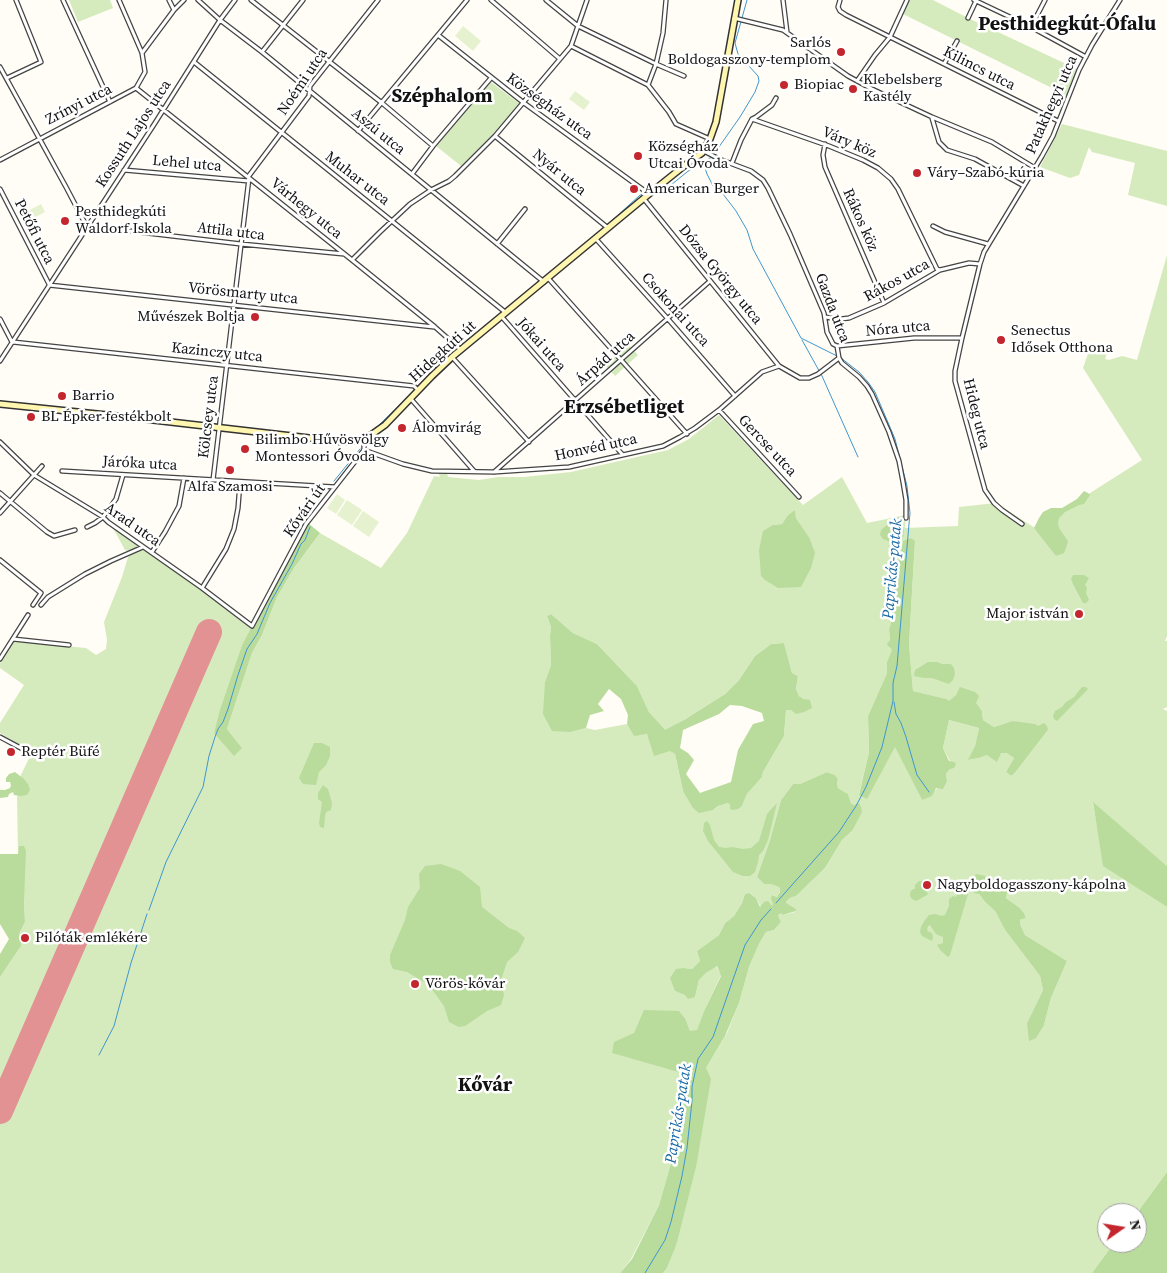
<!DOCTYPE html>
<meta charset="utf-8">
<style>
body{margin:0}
#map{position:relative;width:1167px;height:1273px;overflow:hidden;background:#fffdf5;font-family:"Source Serif 4",serif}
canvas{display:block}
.north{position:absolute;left:1097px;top:1203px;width:50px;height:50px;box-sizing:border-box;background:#fff;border:1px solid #a0a0a0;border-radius:50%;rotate:77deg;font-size:14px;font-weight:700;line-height:20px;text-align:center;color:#111}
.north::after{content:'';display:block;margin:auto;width:18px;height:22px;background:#c4262e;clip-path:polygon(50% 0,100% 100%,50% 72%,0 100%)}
</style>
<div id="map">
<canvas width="1167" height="1273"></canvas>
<div class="north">N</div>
</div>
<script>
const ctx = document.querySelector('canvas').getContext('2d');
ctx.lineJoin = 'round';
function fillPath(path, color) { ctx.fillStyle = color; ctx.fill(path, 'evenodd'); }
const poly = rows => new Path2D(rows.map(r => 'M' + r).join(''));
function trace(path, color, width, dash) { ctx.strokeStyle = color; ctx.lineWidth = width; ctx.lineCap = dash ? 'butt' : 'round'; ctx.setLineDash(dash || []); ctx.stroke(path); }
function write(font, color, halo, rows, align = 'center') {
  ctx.font = font + ' "Source Serif 4",serif'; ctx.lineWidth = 5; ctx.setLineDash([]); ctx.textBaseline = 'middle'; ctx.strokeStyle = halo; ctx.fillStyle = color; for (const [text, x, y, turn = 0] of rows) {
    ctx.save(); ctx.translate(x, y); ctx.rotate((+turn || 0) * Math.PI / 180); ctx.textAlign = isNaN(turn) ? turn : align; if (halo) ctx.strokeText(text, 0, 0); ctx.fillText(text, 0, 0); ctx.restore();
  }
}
const green = poly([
 [69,0,110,0,113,8,78,22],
 [907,0,933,0,968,18,1079,70,1068,96,901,13],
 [491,82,520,104,493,134,461,166,436,146],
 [1062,124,1167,151,1167,206,1128,195,1135,163,1092,152,1089,147,1079,175,1070,178,1040,167],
 [1167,255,1167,636,1165,641,1167,641,1167,707,1163,709,1167,711,1167,866,1093,803,1104,866,1167,907,1167,1172,1137,1213,1107,1213,1107,1243,1114,1243,1092,1273,663,1273,667,1268,676,1246,706,1068,727,1033,739,1003,749,967,759,944,766,932,774,930,781,922,778,915,781,912,783,915,795,912,796,909,785,903,790,898,796,896,825,868,842,840,852,831,854,805,851,803,848,794,838,788,837,783,838,779,835,775,827,772,800,784,793,784,781,800,770,840,757,877,764,884,770,884,778,886,780,888,780,892,777,897,773,895,774,904,772,907,770,904,761,907,756,898,749,893,745,894,742,903,734,916,725,923,719,935,697,951,700,961,692,969,684,968,675,991,695,997,699,980,706,973,716,966,721,975,704,1011,697,1031,690,1031,686,1020,634,1033,613,1053,681,1073,685,1085,673,1156,659,1205,631,1259,620,1273,0,1273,0,977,21,946,19,938,19,934,25,922,24,901,18,854,17,798,20,777,32,752,0,733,0,723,24,685,0,668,0,663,14,641,86,648,96,655,106,649,107,640,104,622,122,577,128,557,133,553,144,549,202,591,252,629,242,645,214,733,242,748,227,729,252,653,262,635,277,597,294,568,320,533,381,568,407,533,434,476,440,477,438,472,447,473,448,477,479,480,498,477,524,477,571,472,668,450,689,439,719,415,803,505,842,477,867,523,906,515,905,528,958,526,959,507,996,503,1035,528,1142,460,1083,368,1090,348,1107,353,1105,359,1109,360,1122,356,1137,360],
 [795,511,796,518,809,537,773,525,782,524,787,516],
 [903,541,915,541,909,644,913,691,945,699,949,702,956,695,961,688,982,711,983,720,994,727,1012,721,1038,727,1048,730,1014,774,1011,776,1006,772,1014,758,1007,752,987,755,979,758,969,760,975,746,979,728,949,720,943,748,950,761,950,769,946,774,947,781,922,800,895,746,867,798,859,794,869,752,868,716,887,673,887,662,894,648,890,640,889,629,891,623,888,616,884,615,883,607,892,593],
 [551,614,573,633,597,644,637,686,649,712,665,731,684,720,725,694,739,680,755,656,771,644,784,643,792,673,798,676,796,689,799,696,804,699,791,710,786,710,784,736,763,772,762,777,747,794,742,806,730,805,728,803,718,806,713,810,683,791,675,754,646,734,634,735,627,724,595,730,586,728,571,732,545,682,551,665,550,636,551,627,547,616],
 [985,876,997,882,1007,885,1007,893,1006,898,1020,908,1024,913,1026,918,1020,920,1020,924,1025,935,1067,961,1051,998,1044,1025,1027,1023,1043,990,1040,976,1005,930,995,911,985,902,979,894],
 [627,343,638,355,615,376,604,364],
 [113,528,136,543,137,546,136,548,128,551,125,550]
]);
const forest = poly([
 [1084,491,1088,493,1090,495,1084,504,1079,505,1065,512,1059,518,1058,523,1059,528,1068,541,1066,548,1064,553,1056,556,1034,528,1039,518,1043,512,1051,508,1062,508,1077,499],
 [795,510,796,518,809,537,815,553,811,568,801,587,778,588,765,580,761,576,759,550,763,531,773,525,782,524,787,516],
 [905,516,904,517,899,519,898,521,898,527,904,529,903,539,895,544,883,539,880,535,881,530,891,522,893,518],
 [308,523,320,533,294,568,277,597,262,635,252,653,227,729,242,748,234,756,214,733,220,710,242,645],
 [911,538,915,541,909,644,913,691,946,699,949,701,956,695,960,687,975,692,979,696,976,703,982,711,983,720,994,727,1012,721,1035,724,1038,726,1044,723,1047,726,1048,730,1014,774,1011,776,1006,772,1014,758,1007,753,1001,753,997,762,987,755,979,758,968,760,975,746,979,728,949,720,943,748,949,761,954,762,956,764,954,768,950,769,946,774,947,781,943,789,936,788,932,796,922,800,895,747,867,799,859,795,869,752,868,716,887,673,887,662,892,650,891,648,888,646,887,644,890,640,889,629,891,623,888,616,882,613,883,607,892,593,903,541],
 [1073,575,1084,575,1089,578,1085,585,1087,588,1086,593,1089,600,1086,603,1083,603,1073,584,1071,579],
 [551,614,573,633,597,644,637,686,649,712,665,730,684,720,725,694,739,680,755,656,771,644,784,643,792,673,798,676,796,689,799,696,804,699,810,700,812,708,804,712,796,714,791,710,786,710,784,736,763,772,762,777,747,794,742,806,738,809,733,810,730,809,730,805,728,803,718,806,713,810,699,813,693,808,683,791,675,754,670,751,654,756,647,734,634,736,627,724,628,715,621,699,609,689,598,704,604,711,590,715,586,728,571,732,552,731,543,714,545,682,551,665,550,636,551,627,547,616],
 [730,705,742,706,762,713,764,721,753,724,738,750,731,782,700,793,686,774,694,760,688,753,680,748,683,730,719,714],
 [928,662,937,662,942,664,951,664,954,668,955,674,953,680,949,684,932,678,924,678,914,676,915,670],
 [1082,687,1086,687,1088,689,1057,721,1054,719,1053,716,1055,711,1062,707,1066,702,1074,697],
 [314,743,322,743,330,747,330,756,326,765,319,772,316,785,303,784,299,778],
 [15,772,24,779,28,784,30,790,27,795,20,796,14,795,13,792,9,794,8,797,0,798,0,790,5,790,10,788,11,785,10,782,6,782,6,778,9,774],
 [827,772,835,775,838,779,837,783,838,788,848,794,851,803,854,805,859,803,861,807,862,812,852,831,842,840,825,868,796,896,790,898,786,902,786,903,796,909,796,911,786,914,783,915,781,913,778,915,781,922,774,930,766,932,759,944,749,967,739,1003,725,1036,706,1068,711,1079,696,1167,676,1246,667,1268,663,1273,620,1273,632,1259,659,1205,673,1156,685,1085,681,1073,612,1053,614,1042,634,1033,644,1010,679,1011,686,1020,690,1031,697,1030,704,1011,721,976,717,966,706,973,699,980,695,997,688,999,685,995,675,991,670,978,676,969,684,968,692,969,700,961,697,951,719,935,725,923,734,916,742,903,745,894,749,893,756,898,760,907,764,902,768,901,772,906,773,904,771,899,772,895,777,897,780,892,780,888,777,886,770,884,764,884,757,877,770,840,781,800,793,784,800,784],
 [323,785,328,789,332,803,331,810,326,812,325,816,324,828,320,827,319,823,322,802,318,799,318,793],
 [1093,802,1167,866,1167,907,1103,866],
 [777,803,768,840,763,851,759,855,758,862,755,872,750,876,743,876,733,872,708,841,703,831,704,823,707,821,710,825,714,840,719,847,726,848,732,847,743,849,751,848,759,841,767,814],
 [19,846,24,846,26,851,24,901,25,922,19,934,19,938,21,942,21,946,0,977,0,954,9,939,0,924,0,854,18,854],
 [441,864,460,871,480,887,482,907,509,928,517,931,525,938,518,952,507,962,501,980,504,995,501,1005,487,1011,465,1026,459,1027,449,1022,444,1006,429,985,407,972,393,969,390,962,390,955,405,920,408,907,420,888,419,874,425,866],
 [976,874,985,876,997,882,1006,884,1010,889,1007,893,1006,898,1020,908,1024,913,1026,918,1020,920,1020,924,1025,935,1067,961,1051,998,1044,1025,1036,1038,1029,1041,1027,1023,1043,990,1040,976,1005,930,995,911,985,902,979,894,974,893,970,887,974,877],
 [919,881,923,881,925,890,928,894,927,895,916,901,912,899,910,896,910,892,913,889,915,889,915,885],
 [960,891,968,894,950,955,948,957,941,951,937,945,943,943,943,937,936,934,930,925,928,926,927,930,929,932,932,933,933,937,932,941,922,936,920,932,921,927,925,920,929,915,935,914,942,916,945,915,949,906,949,899,953,896,956,897,957,893],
 [1167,1172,1167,1273,1092,1273,1114,1243,1137,1243,1137,1213]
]);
const pitch = poly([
 [463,26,481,41,473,51,455,36],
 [575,91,590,102,584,110,569,99],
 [41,204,45,212,28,221,24,213],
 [337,494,345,500,336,514,327,508],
 [347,500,362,510,352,525,337,515],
 [363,511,379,522,369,537,353,526]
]);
const stream = poly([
 [714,154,740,117,755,92,759,81,758,76,738,54,735,43,747,0],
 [712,157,703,162,707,174,713,186,723,194,736,211,747,230,753,249,801,338,837,356],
 [666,189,687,172,702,162],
 [607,225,639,196,642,194,644,194],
 [505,310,604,228],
 [482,328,502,312],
 [802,340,822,376,858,457],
 [375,429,418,387,441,362,476,333],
 [334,481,360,449],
 [894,702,896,714,901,723,906,737,917,775,929,792],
 [776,903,839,832,856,806,866,787,882,747,893,701,893,683,897,666,909,524,910,513,907,486,895,439,875,392,868,382,859,372,841,358],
 [149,910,166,862,203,787,209,756,215,737,218,729,223,722,228,709,238,675,247,649,257,634,270,603,292,564,301,544,305,540,310,527],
 [99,1055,114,1026,131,963,147,914],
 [645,1273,665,1240,671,1222,682,1176,687,1148,692,1101,692,1087,698,1059,713,1037,745,945,761,920,771,909]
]);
const runway = poly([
 [0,1111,209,632]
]);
const minor = poly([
 [63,0,110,102],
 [169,0,174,10],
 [198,0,220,20,262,52,544,282],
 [251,0,382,103,433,146],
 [491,0,560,59],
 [546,0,578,26,656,64,684,76],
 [783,0,787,32],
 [840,0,838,7,840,11,846,15,1058,121],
 [974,0,1031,27,1086,57],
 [734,18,783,30,848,76,872,89,932,117,992,142,1035,168],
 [968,18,976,1],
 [1031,27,1045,0],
 [438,35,524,103,649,194],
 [571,46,648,85,669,112,676,124,710,139],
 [262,52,303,0],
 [142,53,174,10,184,0],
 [194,62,505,312],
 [944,64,957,41],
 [0,67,66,187,87,227],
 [7,78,41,62,16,0],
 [857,81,875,55,890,37,907,0],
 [648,85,656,64,663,33,666,0],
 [136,88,352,260,435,327,461,350],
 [932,118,939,142,947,150,975,159,1024,186],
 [752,119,829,146,863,160,878,168,891,179,898,189,937,269,940,270],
 [358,131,467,0],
 [495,136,608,228],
 [825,144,823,155,825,167,884,303],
 [704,151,719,159,751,171,763,180,768,188,790,234,824,313,827,332,833,344,837,346,839,358,842,363,859,377,867,386,872,394,889,432,899,461,903,482,906,500,906,518],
 [0,160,136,88,145,72,142,53,119,0],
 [732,163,741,140,752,119,756,117,772,105,776,98],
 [124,170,249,181],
 [412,174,433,146,491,78],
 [248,177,309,96,310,86,378,0],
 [0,189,49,284],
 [644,199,779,366,800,378,809,378,818,374,839,358],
 [87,226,241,244,344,254],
 [933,226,945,232,988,244],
 [596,239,668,319,735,396],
 [497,244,525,209],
 [352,260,380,232,410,204,431,190,449,181,455,176,495,136,571,46,587,0],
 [548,278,687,434],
 [49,285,434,327],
 [502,317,622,454],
 [825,317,841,319,849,318,884,303,940,270,969,263,980,264],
 [0,319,12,342],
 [13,342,414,386,418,390],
 [837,346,914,338,962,338],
 [452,357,529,442],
 [0,361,155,123,220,20,235,0],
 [411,399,474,471],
 [719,410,799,497],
 [0,442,34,475,103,517,108,522,202,588,252,626,306,524,364,450,364,439],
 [364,450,403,464,432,471,494,472,569,467,663,446,680,437,695,428,719,410,762,372,779,366],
 [62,471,335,487],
 [494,472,710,281],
 [213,480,249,178],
 [0,493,47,532,54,536,75,530],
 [0,513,42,466],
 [1022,524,1002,510,994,503,985,490,955,381,955,371,962,338,980,264,984,252,1042,156,1053,136,1079,70,1092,45,1120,0],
 [87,527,95,523,103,517,116,499,123,475],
 [152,552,165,532,179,506,184,478],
 [0,560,41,593,33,605],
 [202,588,226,549,234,529,238,508,240,482],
 [41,605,48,597,85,574,111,561,143,547],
 [13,639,69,645],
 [0,659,28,615],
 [0,737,30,753]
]);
const secondary = poly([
 [0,404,136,418,344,442,358,440,371,435,385,425,432,376,452,357,649,194,684,166,702,153,710,139,716,122,738,0]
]);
const markers = [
 [841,52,5,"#c4262e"],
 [784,85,5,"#c4262e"],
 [853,89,5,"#c4262e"],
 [638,156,5,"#c4262e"],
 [917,173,5,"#c4262e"],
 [634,189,5,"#c4262e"],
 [65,221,5,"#c4262e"],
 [255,317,5,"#c4262e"],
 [1001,340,5,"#c4262e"],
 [62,396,5,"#c4262e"],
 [31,417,5,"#c4262e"],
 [402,428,5,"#c4262e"],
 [245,449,5,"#c4262e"],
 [230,470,5,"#c4262e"],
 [1079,614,5,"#c4262e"],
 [11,752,5,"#c4262e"],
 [927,885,5,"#c4262e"],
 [25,938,5,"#c4262e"],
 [415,984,5,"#c4262e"]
];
const poiNames = [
 ["Sarlós",831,43,"right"],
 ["Boldogasszony-templom",831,60,"right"],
 ["Klebelsberg",863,80],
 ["Kastély",863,97],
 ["Biopiac",794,85],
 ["Községház",648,147],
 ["Utcai Óvoda",648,164],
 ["Váry–Szabó-kúria",927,173],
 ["American Burger",644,189],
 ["Pesthidegkúti",75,212],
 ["Waldorf Iskola",75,229],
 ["Művészek Boltja",245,317,"right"],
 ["Senectus",1011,331],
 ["Idősek Otthona",1011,348],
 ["Barrio",72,396],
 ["BL Épker festékbolt",41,417],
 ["Álomvirág",412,428],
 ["Bilimbo Hűvösvölgy",255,440],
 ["Montessori Óvoda",255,457],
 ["Alfa Szamosi",230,487,"center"],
 ["Major istván",1069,614,"right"],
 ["Reptér Büfé",21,752],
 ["Nagyboldogasszony-kápolna",937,885],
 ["Pilóták emlékére",35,938],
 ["Vörös-kővár",425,984]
];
const streetNames = [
 ["Kilincs utca",979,69,27],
 ["Noémi utca",303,82,-56],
 ["Zrínyi utca",79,105,-27],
 ["Patakhegyi utca",1052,105,-66],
 ["Községház utca",549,107,36],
 ["Aszú utca",378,132,39],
 ["Kossuth Lajos utca",134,134,-57],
 ["Váry köz",849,143,23],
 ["Lehel utca",187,164,5],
 ["Nyár utca",559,173,39],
 ["Muhar utca",357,179,38],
 ["Várhegy utca",306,209,39],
 ["Rákos köz",860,220,66],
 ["Petőfi utca",34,232,63],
 ["Attila utca",231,232,7],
 ["Dózsa György utca",720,275,51],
 ["Rákos utca",897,281,-29],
 ["Vörösmarty utca",243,294,6],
 ["Gazda utca",832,308,69],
 ["Csokonai utca",675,310,48],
 ["Nóra utca",898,329,-5],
 ["Jókai utca",541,345,49],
 ["Hidegkúti út",443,352,-42],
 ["Kazinczy utca",217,353,6],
 ["Árpád utca",606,359,-42],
 ["Hideg utca",976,414,76],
 ["Kölcsey utca",209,417,-83],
 ["Gercse utca",767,446,47],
 ["Honvéd utca",596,448,-12],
 ["Járóka utca",140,464,3],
 ["Kővári út",305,511,-55],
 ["Arad utca",132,525,35]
];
const waterNames = [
 ["Paprikás-patak",893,569,-85],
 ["Paprikás-patak",679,1114,-81]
];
const districtNames = [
 ["Pesthidegkút-Ófalu",1067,25],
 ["Széphalom",442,97],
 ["Erzsébetliget",624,408],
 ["Kővár",485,1086]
];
fillPath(green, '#d5ebbd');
fillPath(forest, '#b9dc9c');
fillPath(pitch, '#e6f2cf');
trace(stream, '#3f96cf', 1);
trace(runway, '#e29292', 26);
trace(minor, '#444', 5.5);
trace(secondary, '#333', 8);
trace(minor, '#fff', 3);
trace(secondary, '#fff6b0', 5);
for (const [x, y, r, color] of markers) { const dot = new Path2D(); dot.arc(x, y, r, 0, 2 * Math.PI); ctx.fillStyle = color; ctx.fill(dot); trace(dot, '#fff', 2); }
write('15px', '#111', '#fff', poiNames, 'left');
write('15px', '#111', '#fff', streetNames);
write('italic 16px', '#1768a6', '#fff', waterNames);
write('bold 20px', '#111', '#fff', districtNames);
</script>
